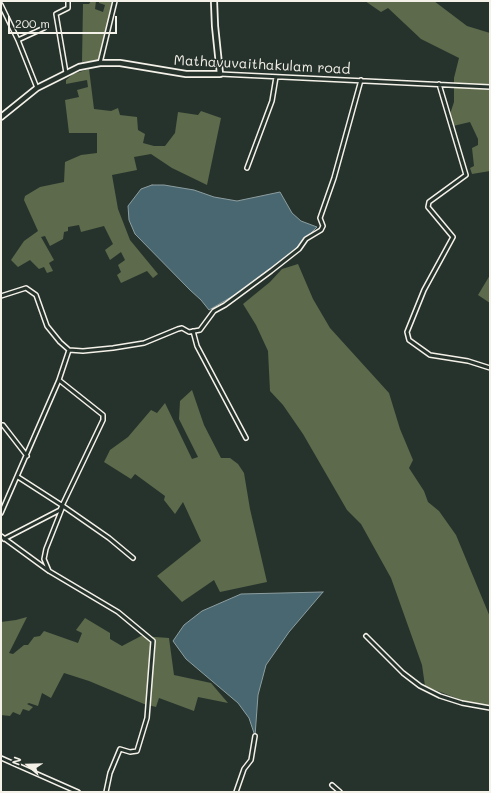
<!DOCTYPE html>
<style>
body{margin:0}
#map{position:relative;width:491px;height:793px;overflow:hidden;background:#26332d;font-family:Mali,sans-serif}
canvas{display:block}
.frame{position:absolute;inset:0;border:2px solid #f4f1e8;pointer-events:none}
.north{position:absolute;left:8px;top:745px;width:40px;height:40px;-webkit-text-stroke:3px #26332d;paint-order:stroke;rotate:290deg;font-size:11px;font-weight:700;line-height:16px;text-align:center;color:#f4f1e8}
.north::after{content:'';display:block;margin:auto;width:14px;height:18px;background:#f4f1e8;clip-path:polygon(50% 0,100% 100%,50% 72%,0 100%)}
.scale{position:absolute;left:8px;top:16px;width:109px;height:18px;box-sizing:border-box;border:2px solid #f4f1e8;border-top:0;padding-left:5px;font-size:12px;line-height:14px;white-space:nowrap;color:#f4f1e8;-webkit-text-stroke:3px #26332d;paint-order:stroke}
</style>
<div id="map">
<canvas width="491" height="793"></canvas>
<div class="frame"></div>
<div class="north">N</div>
<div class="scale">200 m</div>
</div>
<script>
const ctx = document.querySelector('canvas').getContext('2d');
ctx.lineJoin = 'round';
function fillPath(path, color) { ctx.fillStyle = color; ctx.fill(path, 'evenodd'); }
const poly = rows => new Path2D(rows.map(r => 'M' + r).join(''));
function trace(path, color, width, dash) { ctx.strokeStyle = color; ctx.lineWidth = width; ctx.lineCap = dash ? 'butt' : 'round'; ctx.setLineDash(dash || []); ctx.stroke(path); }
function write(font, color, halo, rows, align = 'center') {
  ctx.font = font + ' Mali,sans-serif'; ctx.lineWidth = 3; ctx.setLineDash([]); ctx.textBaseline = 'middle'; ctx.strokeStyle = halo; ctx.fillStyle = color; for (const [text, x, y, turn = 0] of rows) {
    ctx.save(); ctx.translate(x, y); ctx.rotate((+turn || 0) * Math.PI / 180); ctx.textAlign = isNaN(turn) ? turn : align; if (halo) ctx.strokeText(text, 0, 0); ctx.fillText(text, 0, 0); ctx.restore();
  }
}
const green = poly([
 [91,1,96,1,95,9,103,12,105,5,99,3,99,1,113,1,98,60,82,62,83,4,89,4],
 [365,1,434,1,467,26,490,33,490,171,472,174,470,168,474,166,472,148,478,145,478,139,470,122,453,126,450,114,454,102,454,78,459,58,421,39,388,8,381,12],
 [89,69,94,109,111,111,118,108,120,115,137,117,138,130,145,134,143,143,154,146,165,146,175,133,178,112,198,115,201,111,221,118,207,185,172,168,151,154,134,157,137,170,112,175,118,209,130,240,158,274,153,278,147,271,121,283,117,275,121,272,118,265,125,260,121,252,110,260,105,250,113,244,104,226,81,232,79,225,68,227,68,231,64,232,63,239,50,246,45,236,41,237,54,260,49,263,53,271,47,273,44,267,39,269,30,260,18,267,11,260,24,241,38,231,24,200,25,196,40,187,64,182,65,162,81,155,97,153,97,133,69,133,65,100,79,97,77,90,88,87,87,80,66,84,66,80,73,74],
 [298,264,313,299,330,328,389,393,400,429,413,460,409,468,424,491,428,502,439,511,456,535,490,617,490,706,461,700,425,686,422,665,391,578,361,524,347,510,303,434,283,405,270,391,268,351,256,325,243,304,270,282,282,269],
 [490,275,490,303,478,295],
 [192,390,204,425,221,458,230,458,238,464,244,473,250,509,267,582,220,592,214,580,182,602,157,576,201,541,183,502,175,514,164,500,165,496,135,474,131,479,104,462,110,450,128,437,151,410,157,413,165,403,192,459,198,457,179,419,180,401],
 [27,617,9,653,13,654,24,645,28,645,34,637,40,636,44,631,78,643,82,633,76,630,85,618,110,633,110,639,122,646,141,636,169,638,174,675,211,683,228,703,198,697,194,711,159,698,156,707,144,704,89,681,64,673,51,698,42,693,38,706,29,703,27,704,33,707,29,711,23,709,20,715,13,712,10,716,1,715,1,622,16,620]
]);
const water = poly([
 [152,185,164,185,194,190,214,197,237,201,280,192,292,213,301,221,317,227,293,251,268,270,238,293,209,310,201,300,190,290,135,234,129,220,128,206,141,189,152,185],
 [323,592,289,632,266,665,258,695,255,736,249,718,238,703,186,659,173,641,184,625,202,611,241,594,323,592]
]);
const street = poly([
 [1,5,18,40,37,88],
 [18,40,44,28],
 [100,63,115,1],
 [66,73,56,14,68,8,68,1],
 [220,74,490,87],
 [439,84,466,175,429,202,428,207,453,237,424,290,407,332,409,340,430,355,468,361,490,368],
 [247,168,272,101,276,77],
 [1,296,26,288,36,295,47,326,60,342,69,350,59,380,1,513],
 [193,331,197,346,246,438],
 [69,350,83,351,113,348,144,343,178,329,182,328,189,332,200,330,214,311,225,305,271,271,299,249,306,239,321,230,323,226,320,218,334,178,361,80],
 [1,425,3,425,27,456],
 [18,477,63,506,46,549,44,559,49,571],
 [63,506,109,538,133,558],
 [1,536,49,571,118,612,153,641,147,718,137,751,130,752,120,749,110,773,106,792],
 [4,539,60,510,103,420,103,415,59,380],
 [366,636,403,673,420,686,440,696,462,703,490,708],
 [1,758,78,792],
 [332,785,340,792],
 [236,792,244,769,251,760,255,736]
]);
const secondary = poly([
 [1,117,37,88,79,67,100,63,120,63,186,74,220,74,215,26,214,1]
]);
const streetNames = [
 ["Mathavuvaithakulam road",262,65,3]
];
fillPath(green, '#5d6a4b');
fillPath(water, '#496770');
trace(water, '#8d9ea0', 1);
trace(street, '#f4f1e8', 6);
trace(secondary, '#f4f1e8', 8);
trace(street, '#26332d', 3);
trace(secondary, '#26332d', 4.5);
write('14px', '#f4f1e8', '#26332d', streetNames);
</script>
